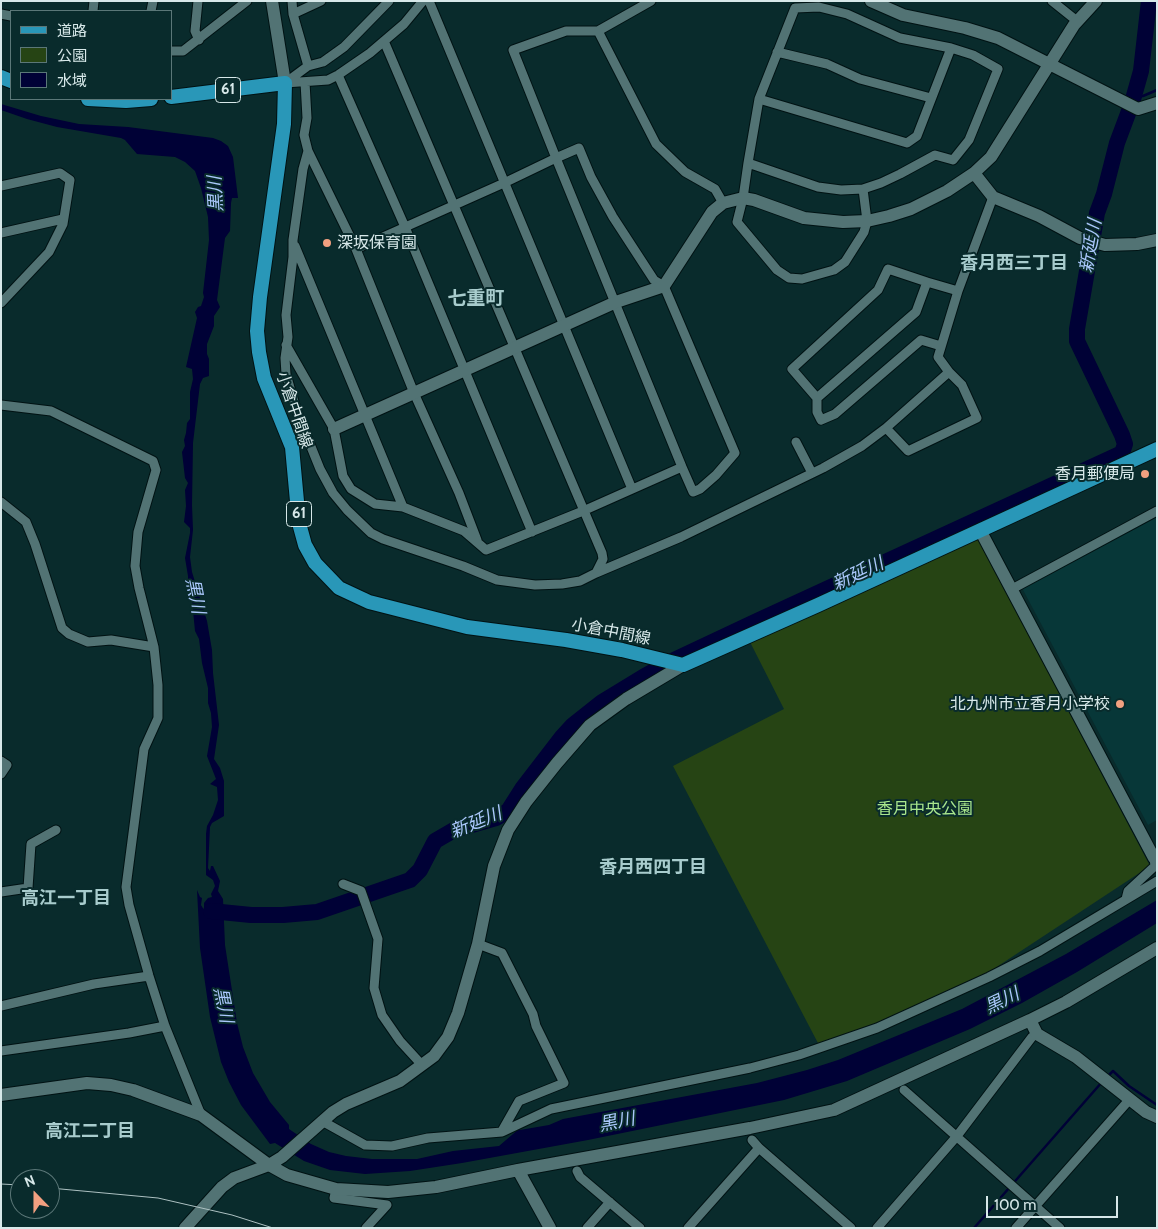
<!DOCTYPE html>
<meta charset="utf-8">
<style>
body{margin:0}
#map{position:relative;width:1158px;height:1229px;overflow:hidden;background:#092b2c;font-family:Cabin,"Noto Sans JP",sans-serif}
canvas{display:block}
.frame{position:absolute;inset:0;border:2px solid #d7e8e9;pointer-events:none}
.legend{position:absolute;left:10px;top:10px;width:162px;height:90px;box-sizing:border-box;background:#092b2c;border:1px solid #5b7778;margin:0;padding:6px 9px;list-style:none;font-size:15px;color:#d7e8e9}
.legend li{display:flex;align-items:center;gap:10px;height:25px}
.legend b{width:25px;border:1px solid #5b7778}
.north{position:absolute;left:10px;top:1169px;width:50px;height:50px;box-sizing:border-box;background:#092b2c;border:1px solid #5b7778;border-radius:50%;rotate:338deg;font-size:14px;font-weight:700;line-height:20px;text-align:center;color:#d7e8e9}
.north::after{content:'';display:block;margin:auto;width:18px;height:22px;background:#f2a080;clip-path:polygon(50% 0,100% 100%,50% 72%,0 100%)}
.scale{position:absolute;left:986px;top:1196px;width:132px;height:22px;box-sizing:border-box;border:2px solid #d7e8e9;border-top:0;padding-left:6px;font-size:15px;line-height:18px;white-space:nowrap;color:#d7e8e9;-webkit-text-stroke:4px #092b2c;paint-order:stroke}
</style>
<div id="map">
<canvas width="1158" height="1229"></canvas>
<div class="frame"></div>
<ul class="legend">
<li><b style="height:6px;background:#2997b8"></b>道路</li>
<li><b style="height:14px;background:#264414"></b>公園</li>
<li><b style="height:14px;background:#000136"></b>水域</li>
</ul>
<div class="north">N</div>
<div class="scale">100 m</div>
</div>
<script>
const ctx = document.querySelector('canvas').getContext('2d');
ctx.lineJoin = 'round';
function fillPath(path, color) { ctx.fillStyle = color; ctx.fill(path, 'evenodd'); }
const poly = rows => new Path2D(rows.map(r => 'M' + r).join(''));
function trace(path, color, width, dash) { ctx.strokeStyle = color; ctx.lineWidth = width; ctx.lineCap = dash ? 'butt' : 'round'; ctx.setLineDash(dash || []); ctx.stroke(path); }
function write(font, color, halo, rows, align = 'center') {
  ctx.font = font + ' Cabin,"Noto Sans JP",sans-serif'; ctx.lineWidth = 4; ctx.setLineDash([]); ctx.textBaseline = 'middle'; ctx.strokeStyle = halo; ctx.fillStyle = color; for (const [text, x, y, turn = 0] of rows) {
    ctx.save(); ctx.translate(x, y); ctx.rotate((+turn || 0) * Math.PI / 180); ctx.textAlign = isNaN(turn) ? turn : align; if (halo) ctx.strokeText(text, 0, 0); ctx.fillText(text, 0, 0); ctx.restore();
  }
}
const built = poly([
 [1157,516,1157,820,1148,825,1022,588]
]);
const green = poly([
 [977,537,1150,866,986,974,879,1022,819,1045,673,766,784,709,750,642]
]);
const water = poly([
 [1,104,41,116,79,124,128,127,213,138,221,141,228,146,233,157,238,198,232,198,231,203,230,231,225,238,217,300,220,307,214,316,214,326,207,344,207,354,209,359,209,376,203,378,200,384,193,443,192,505,193,530,190,557,192,572,207,621,212,650,213,673,219,725,214,759,220,768,224,781,224,816,212,823,210,827,208,868,210,871,211,866,213,866,220,881,218,891,223,899,225,945,237,1023,243,1047,253,1073,270,1102,289,1125,289,1129,311,1144,329,1152,346,1156,372,1159,417,1159,453,1151,499,1146,520,1128,520,1130,549,1125,563,1119,757,1083,807,1070,838,1060,962,1009,1066,954,1157,900,1157,923,1077,972,1022,1003,970,1029,847,1081,784,1100,588,1140,462,1163,410,1171,365,1174,330,1170,304,1161,275,1143,270,1144,241,1105,229,1082,221,1062,210,1017,200,948,197,890,200,897,202,898,201,905,204,910,204,903,208,898,212,897,211,894,215,886,213,880,206,875,206,834,207,826,213,815,218,800,217,787,210,784,216,779,207,756,212,727,211,713,208,703,208,688,202,663,199,639,195,631,192,600,188,588,188,576,185,558,190,533,190,528,184,522,186,506,185,490,188,483,185,478,182,452,185,446,184,440,186,433,187,423,190,419,190,392,193,379,192,369,186,367,197,318,195,312,198,307,201,306,204,297,203,293,209,240,208,217,201,188,195,171,185,162,175,157,137,154,125,140,121,138,57,127,27,119,1,110]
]);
const stream = poly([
 [1134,97,1143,96,1157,90],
 [1107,1077,1113,1071,1129,1086,1157,1105],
 [974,1228,1102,1082]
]);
const river = poly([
 [211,911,251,915,283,915,317,912,410,880,420,870,435,841,454,830,496,818,508,811,522,789,562,737,573,725,602,702,643,677,672,661,757,621,1122,453,1125,444,1122,435,1077,341,1077,329,1097,213,1104,194,1117,143,1132,103,1141,71,1149,1]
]);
const street = poly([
 [198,1,195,31,199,40],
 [292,1,293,14,308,66],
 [429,1,632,489],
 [1052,1,1077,21],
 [93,11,94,1],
 [151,11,153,1],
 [1,14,11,16],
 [293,14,321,1],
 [598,31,656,144,685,172,715,189,723,203],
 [171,51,183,51,247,1],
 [777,52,827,64,860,79,931,98],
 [338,75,405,227,532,532],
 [305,82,307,118,304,135,308,151,356,249,414,393,459,493,477,540],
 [285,83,328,80,338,75,370,53,404,24,423,1],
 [285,83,308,66,323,62,344,47,389,1],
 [759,99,907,143,917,136,951,48],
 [308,151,303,169,293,240,293,257,286,315,288,337,285,358,286,374,297,412,320,469,333,493,347,510,371,533,383,539,463,566,497,580,535,585,562,584,580,581,596,573,603,559,602,553,384,41],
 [748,163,818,187,841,190,863,189,881,183,900,174,935,155,953,160,969,140,998,69,973,55,951,48,900,38,847,14,819,7,795,8,759,99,748,163,743,198,737,222,777,270,789,278,802,279,834,270,845,262,864,232,867,221,863,189],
 [1,186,60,173,70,180,63,224,49,252,1,303],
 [1,233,63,219],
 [295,246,403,507],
 [356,249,504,183,556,158,579,148,591,177,613,217,654,280,664,286,735,453,716,475,700,489,693,492,682,467,556,158,513,50,566,31,598,31,651,1],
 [286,345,334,429,343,476,351,489,375,504,403,507,464,531,486,550,583,511,682,467],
 [941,346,921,340,835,414,821,420,817,412,817,398,916,312,927,282,958,291],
 [817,398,792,369,878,290,888,269,927,282],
 [1,405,51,411,153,461,156,470,138,532,135,566,139,588,154,647,158,685,158,718,144,749,126,887,129,905,149,976,165,1026,201,1115],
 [886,428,949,372],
 [796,442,812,473],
 [1,502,26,522,35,544,62,628,69,634,88,642,111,640,154,647],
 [596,573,681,537,823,468,862,446,886,428,908,451,977,418,962,385,949,372,938,357,958,291,993,197],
 [1012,589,1157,511],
 [1,761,7,765,1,774],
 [343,884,361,891,378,939,374,988,382,1015,400,1041,422,1065],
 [1,892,28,888,31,844,56,830],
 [1126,899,1128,891,1155,866,1154,858,1157,856],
 [478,944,502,953,533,1014,536,1026,564,1083,519,1101,502,1131],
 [1,1006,94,984,149,976],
 [1,1051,129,1033,165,1026],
 [904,1090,1060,1228],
 [322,1121,365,1145,392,1146,428,1138,502,1132,551,1109,750,1068,799,1055,877,1028,989,977,1040,951,1157,881],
 [752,1140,759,1148,851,1228],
 [577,1171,580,1177,640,1228],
 [336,1189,334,1198,387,1205,366,1228],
 [587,1228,610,1202],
 [688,1228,759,1148],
 [877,1228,957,1136,1032,1037,1037,1034],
 [1016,1228,1130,1099]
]);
const secondary = poly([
 [272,1,285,83],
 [871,1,903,15,965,28,998,38,1138,109,1157,103],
 [974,173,993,197,1039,216,1080,238,1105,245,1137,244,1157,240],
 [334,429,616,302,664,286,712,212,723,203,743,198,754,200,804,218,843,222,867,221,889,216,911,209,947,191,974,173,991,157,1074,25,1096,1],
 [980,530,1154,858],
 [1030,1020,1037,1034,1076,1057,1146,1112,1157,1117],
 [1,1095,87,1083,111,1085,133,1090,201,1115,269,1165,287,1175,336,1189,388,1192,436,1187,518,1170,750,1128,834,1110,1030,1020,1066,1002,1157,948],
 [518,1170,550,1228],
 [185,1228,222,1187,234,1178,269,1165,282,1157,333,1112,346,1104,400,1081,434,1056,448,1037,458,1013,478,944,494,866,508,830,526,802,557,763,590,725,626,699,683,665]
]);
const primary = poly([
 [1,77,11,81],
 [171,97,285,83,284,124,260,297,257,331,259,352,264,378,292,447,299,523,305,545,315,563,339,588,369,602,467,627,566,640,622,650,683,665,818,605,1157,449],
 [88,99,126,101,151,99]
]);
const tram = poly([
 [1,1184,20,1185],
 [50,1188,158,1198,232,1215,273,1228]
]);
const markers = [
 [327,243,5,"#f2a080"],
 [1145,474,5,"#f2a080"],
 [1120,704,5,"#f2a080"]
];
const shields = [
 [228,90,25],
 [299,514,25]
];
const shieldNames = [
 ["61",228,90],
 ["61",299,514]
];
const poiNames = [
 ["深坂保育園",337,243,"left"],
 ["香月郵便局",1135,474],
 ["北九州市立香月小学校",1110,704]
];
const streetNames = [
 ["小倉中間線",294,410,71],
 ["小倉中間線",611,632,11]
];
const parkNames = [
 ["香月中央公園",925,809]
];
const waterNames = [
 ["黒川",216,194,-93],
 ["新延川",1091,246,-80],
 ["新延川",858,574,-25],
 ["黒川",195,596,79],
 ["新延川",476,823,-22],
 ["黒川",1002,1001,-26],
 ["黒川",223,1005,79],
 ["黒川",617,1122,-11]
];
const neighbourhoodNames = [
 ["香月西三丁目",1014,264],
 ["香月西四丁目",653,868],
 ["高江一丁目",66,899],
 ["高江二丁目",90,1132]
];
const quarterNames = [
 ["七重町",476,298]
];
fillPath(built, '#073738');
fillPath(green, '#264414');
fillPath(water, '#000136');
trace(stream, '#000136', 2.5);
trace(river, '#000136', 16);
trace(street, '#001213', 11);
trace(secondary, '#001213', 14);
trace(primary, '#001213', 16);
trace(street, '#527374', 9);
trace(secondary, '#527374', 12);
trace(primary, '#2997b8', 14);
trace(tram, '#adc1c2', 1);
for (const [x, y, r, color] of markers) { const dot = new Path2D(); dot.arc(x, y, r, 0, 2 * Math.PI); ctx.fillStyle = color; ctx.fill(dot); trace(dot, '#092b2c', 2); }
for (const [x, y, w] of shields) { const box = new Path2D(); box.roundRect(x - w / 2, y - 12.5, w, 25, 4); ctx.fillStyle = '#092b2c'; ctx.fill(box); trace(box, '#d7e8e9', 1); }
write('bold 15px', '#d7e8e9', null, shieldNames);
write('16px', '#d7e8e9', '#092b2c', poiNames, 'right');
write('16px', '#d7e8e9', '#092b2c', streetNames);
write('16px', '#a9e68c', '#092b2c', parkNames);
write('italic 18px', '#abc8fc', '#092b2c', waterNames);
write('bold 18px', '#a8cccd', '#092b2c', neighbourhoodNames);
write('bold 19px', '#a8cccd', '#092b2c', quarterNames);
</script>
